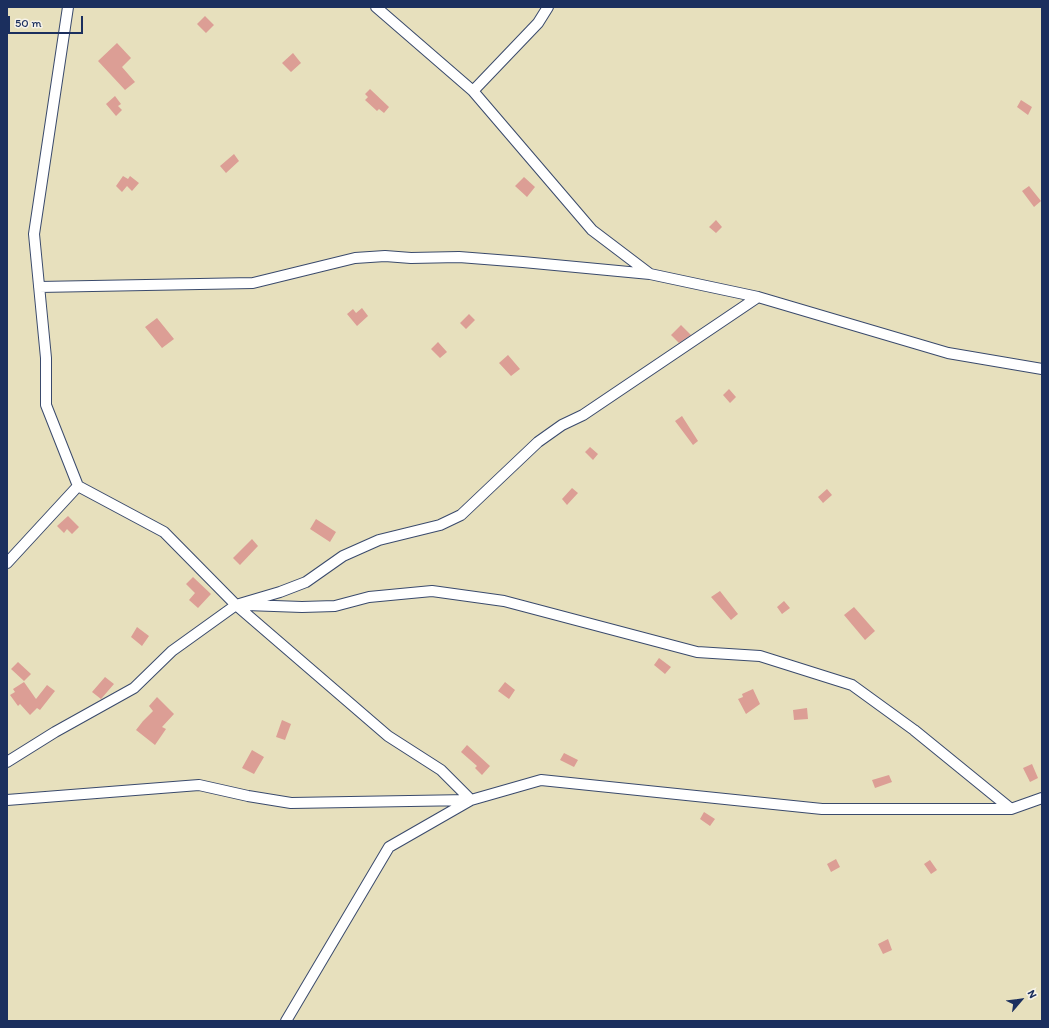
<!DOCTYPE html>
<style>
body{margin:0}
#map{position:relative;width:1049px;height:1028px;overflow:hidden;background:#e7e0bd;font-family:Itim,sans-serif}
canvas{display:block}
.frame{position:absolute;inset:0;border:8px solid #1b2f5e;pointer-events:none}
.north{position:absolute;left:1001px;top:980px;width:40px;height:40px;-webkit-text-stroke:3px #f7f3e8;paint-order:stroke;rotate:62deg;font-size:11px;font-weight:700;line-height:16px;text-align:center;color:#1b2f5e}
.north::after{content:'';display:block;margin:auto;width:14px;height:18px;background:#1b2f5e;clip-path:polygon(50% 0,100% 100%,50% 72%,0 100%)}
.scale{position:absolute;left:8px;top:16px;width:75px;height:18px;box-sizing:border-box;border:2px solid #1b2f5e;border-top:0;padding-left:5px;font-size:12px;line-height:14px;white-space:nowrap;color:#1b2f5e;-webkit-text-stroke:3px #f7f3e8;paint-order:stroke}
</style>
<div id="map">
<canvas width="1049" height="1028"></canvas>
<div class="frame"></div>
<div class="north">N</div>
<div class="scale">50 m</div>
</div>
<script>
const ctx = document.querySelector('canvas').getContext('2d');
ctx.lineJoin = 'round';
function fillPath(path, color) { ctx.fillStyle = color; ctx.fill(path, 'evenodd'); }
const poly = rows => new Path2D(rows.map(r => 'M' + r).join(''));
function trace(path, color, width, dash) { ctx.strokeStyle = color; ctx.lineWidth = width; ctx.lineCap = dash ? 'butt' : 'round'; ctx.setLineDash(dash || []); ctx.stroke(path); }
const building = poly([
 [205,16,214,25,206,33,197,24],
 [117,43,131,58,122,67,135,82,125,90,98,61],
 [293,53,301,63,291,72,282,63],
 [370,89,389,107,384,113,379,109,377,111,365,100,368,97,365,94],
 [115,96,121,104,118,106,122,110,116,116,106,104],
 [1021,100,1032,107,1028,115,1017,107],
 [234,154,239,161,226,173,220,166],
 [123,176,128,179,130,176,139,183,132,191,127,186,122,192,116,186],
 [524,177,535,187,527,197,515,186],
 [1029,186,1041,201,1034,207,1022,191],
 [716,220,722,227,716,233,709,227],
 [362,308,368,316,357,326,347,314,353,309,356,313],
 [469,314,475,320,466,329,460,323],
 [157,318,174,339,162,348,145,327],
 [681,325,691,335,679,343,671,335],
 [438,342,447,352,440,358,431,349],
 [508,355,520,369,511,376,499,363],
 [729,389,736,397,730,403,723,395],
 [682,416,698,441,693,445,675,421],
 [590,447,598,454,593,460,585,452],
 [572,488,578,493,567,505,562,499],
 [827,489,832,495,823,503,818,497],
 [68,516,79,527,72,534,67,529,64,533,57,526],
 [316,519,336,532,330,542,310,529],
 [252,539,258,546,240,565,233,558],
 [193,577,211,594,198,608,189,600,195,593,186,584],
 [720,591,738,614,731,620,711,597],
 [784,601,790,608,782,614,777,607],
 [854,607,875,631,865,640,844,615],
 [137,627,149,636,142,646,131,637],
 [659,658,671,667,665,674,654,665],
 [18,662,31,674,24,681,11,669],
 [105,677,114,684,101,699,92,692],
 [24,682,36,699,47,685,55,691,40,710,37,708,30,715,20,704,18,706,10,695,15,692,13,689],
 [505,682,515,690,509,699,498,691],
 [753,689,760,704,746,714,738,699,743,697,742,694],
 [157,697,174,714,162,727,166,729,155,745,136,730,143,721,153,711,149,706],
 [807,708,808,719,794,720,793,710],
 [282,720,291,724,285,740,276,737],
 [467,745,490,766,482,775,475,768,477,766,461,752],
 [252,750,264,757,254,774,242,768],
 [564,753,578,760,574,767,560,760],
 [1032,764,1038,778,1030,782,1023,768],
 [889,775,892,782,875,788,872,780],
 [704,812,715,819,710,826,700,819],
 [836,859,840,867,831,872,827,864],
 [930,860,937,870,931,874,924,864],
 [888,939,892,950,883,954,878,944]
]);
const street = poly([
 [68,7,34,234,46,358,46,405,78,486],
 [376,7,473,91,592,230,650,274],
 [473,91,538,23,548,7],
 [39,287,253,283,355,258,385,256,411,258,459,257,523,262,650,274,758,297,948,353,1042,369],
 [7,563,78,486,164,532,236,605,388,736,441,770,471,800],
 [246,605,302,607,335,606,369,597,432,591,504,601,697,652,760,656,852,685,914,730,1011,809],
 [7,762,55,732,134,688,172,651,236,605,280,592,306,582,343,556,379,540,440,525,461,515,538,442,562,425,583,415,758,297],
 [7,800,199,785,248,796,291,803,469,800],
 [286,1021,389,847,471,800,541,780,822,809,1011,809,1042,798]
]);
fillPath(building, '#dc9e95');
trace(street, '#3a4a6c', 12);
trace(street, '#fff', 10);
</script>
